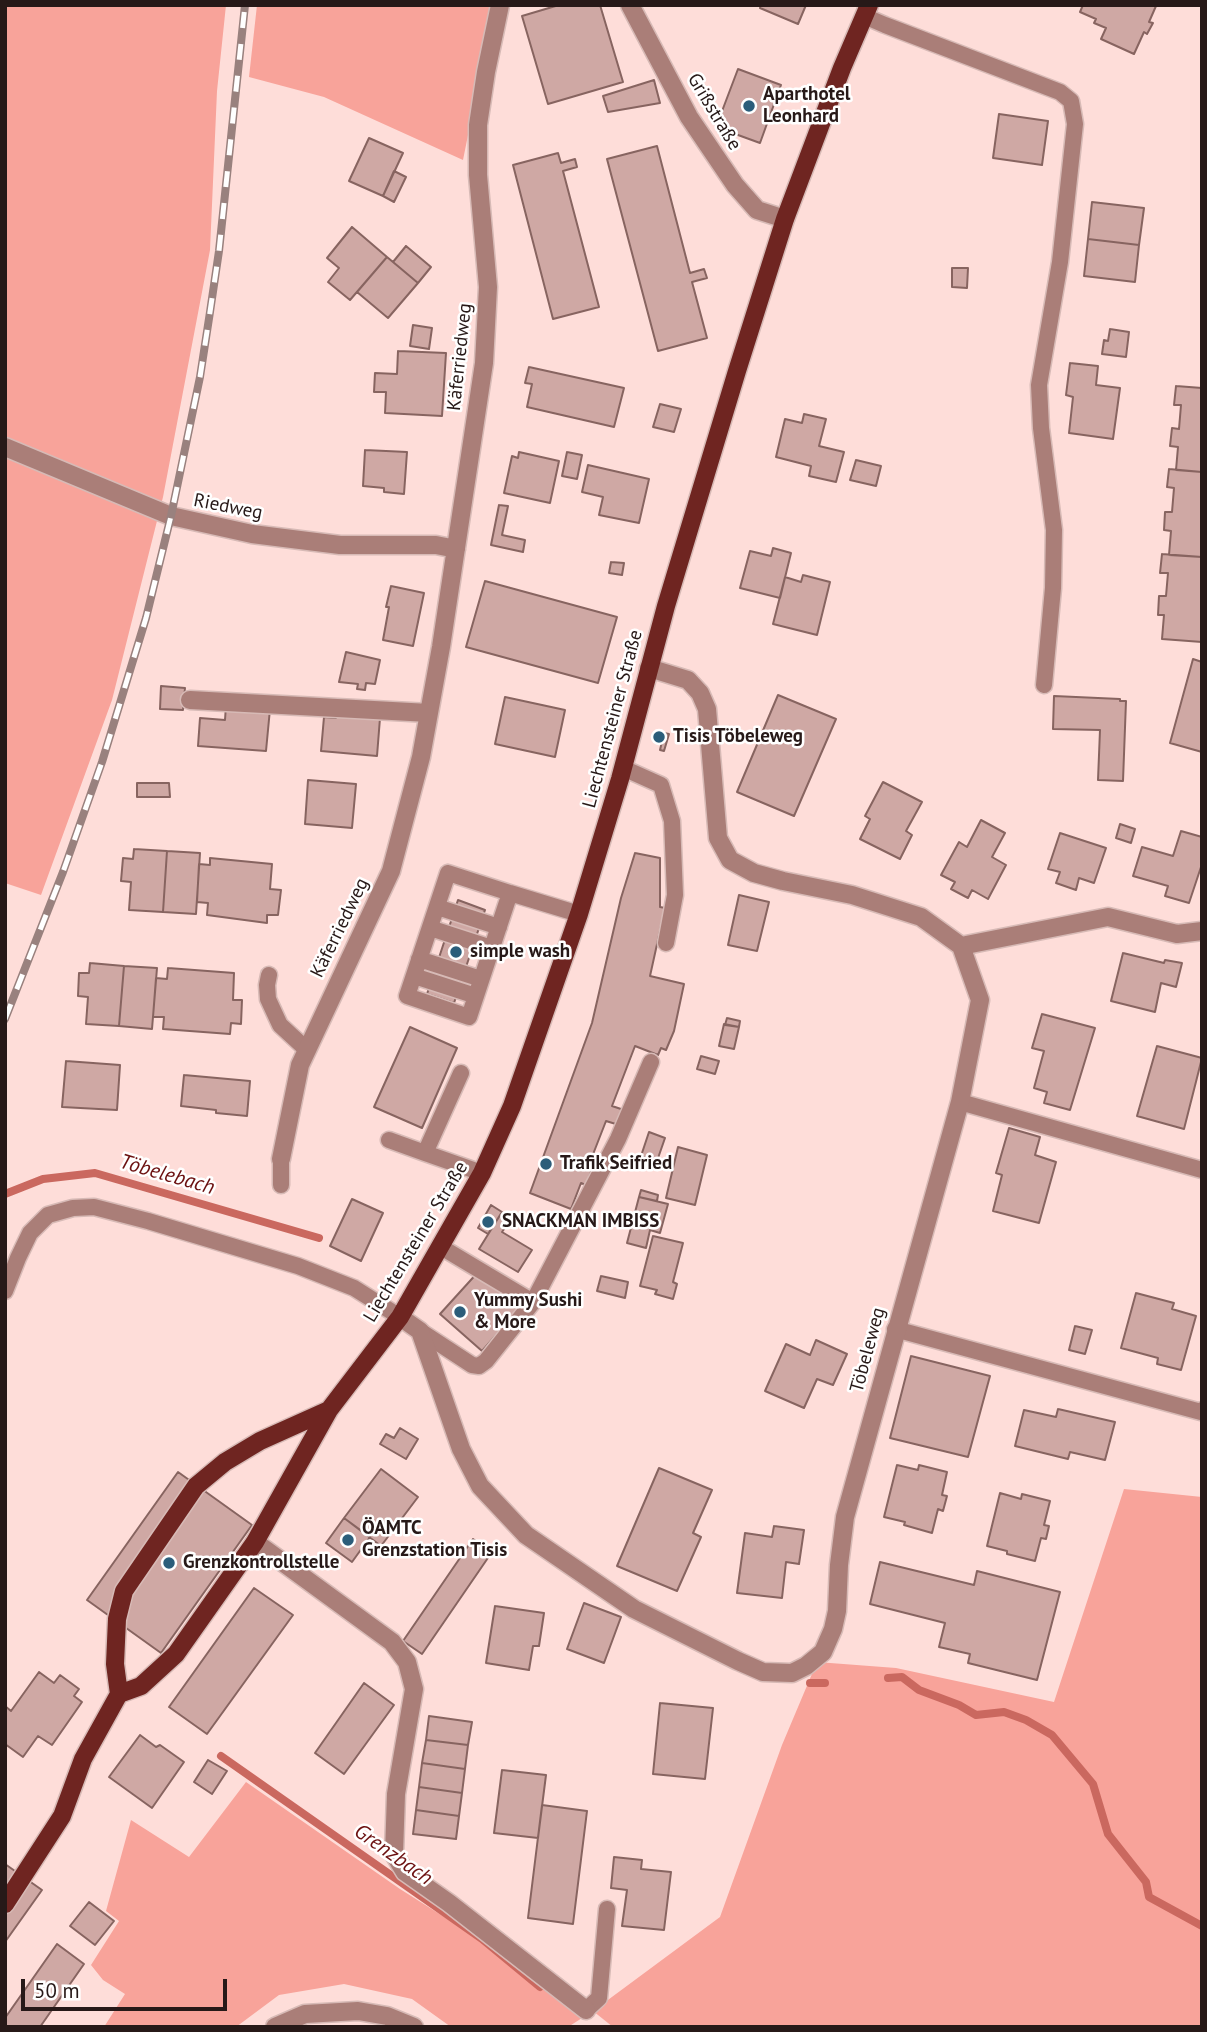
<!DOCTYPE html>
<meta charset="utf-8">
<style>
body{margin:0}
#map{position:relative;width:1207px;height:2032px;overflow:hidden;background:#feddd9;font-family:"PT Sans",sans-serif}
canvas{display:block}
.frame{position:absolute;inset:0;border:7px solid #271918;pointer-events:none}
.scale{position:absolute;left:21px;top:1979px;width:206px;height:32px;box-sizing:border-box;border:4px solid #271918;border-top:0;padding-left:9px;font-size:21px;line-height:24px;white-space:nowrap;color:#271918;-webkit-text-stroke:5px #fff;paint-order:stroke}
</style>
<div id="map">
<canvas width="1207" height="2032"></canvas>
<div class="frame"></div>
<div class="scale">50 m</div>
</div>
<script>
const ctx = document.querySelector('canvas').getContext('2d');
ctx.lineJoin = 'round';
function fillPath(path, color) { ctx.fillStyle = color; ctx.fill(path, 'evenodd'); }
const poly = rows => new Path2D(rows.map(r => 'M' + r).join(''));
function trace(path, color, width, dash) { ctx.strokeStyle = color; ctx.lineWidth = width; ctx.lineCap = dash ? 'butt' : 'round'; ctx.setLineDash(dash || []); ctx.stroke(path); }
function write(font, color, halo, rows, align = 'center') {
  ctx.font = font + ' "PT Sans",sans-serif'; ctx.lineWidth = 5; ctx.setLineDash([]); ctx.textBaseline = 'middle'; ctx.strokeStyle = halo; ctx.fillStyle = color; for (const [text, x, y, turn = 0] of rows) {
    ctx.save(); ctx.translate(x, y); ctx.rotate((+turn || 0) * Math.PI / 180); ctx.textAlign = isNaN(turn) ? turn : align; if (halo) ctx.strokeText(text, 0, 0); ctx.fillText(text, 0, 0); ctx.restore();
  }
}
const green = poly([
 [5,5,226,5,217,91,210,250,163,497,112,700,41,895,5,883],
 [257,5,494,5,463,160,324,97,249,77],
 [1124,1489,1202,1497,1202,2027,613,2027,593,2011,568,2027,451,2027,412,1999,344,1984,279,1995,236,2027,104,2027,125,1994,103,1980,91,1965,119,1921,106,1911,131,1820,189,1857,246,1782,400,1889,593,2011,720,1917,782,1745,817,1662,896,1668,1054,1702]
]);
const stream = poly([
 [5,1194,43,1179,95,1173,319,1238],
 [888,1678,902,1677,919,1690,959,1705,976,1715,1004,1712,1026,1720,1052,1735,1093,1784,1108,1834,1146,1882,1149,1897,1202,1926],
 [810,1683,825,1683],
 [221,1756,482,1939,540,1987]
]);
const building = poly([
 [559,5,600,5,623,82,548,104,522,16,559,5],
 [761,5,806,5,798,24,760,8,761,5],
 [1083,5,1155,5,1156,6,1149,22,1153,23,1147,34,1144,32,1134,54,1101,39,1106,28,1094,23,1096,19,1080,12,1083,5],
 [738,69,781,85,760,143,716,127,738,69],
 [654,80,660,103,608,112,603,96,654,80],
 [999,114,1048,121,1042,165,993,158,999,114],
 [369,138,403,153,383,196,349,181,369,138],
 [657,146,690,273,704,269,707,278,692,282,707,338,658,351,607,159,657,146],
 [558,153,561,163,575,159,577,167,563,171,599,307,553,319,513,165,558,153],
 [394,171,406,177,394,202,383,196,394,171],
 [1092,202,1144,208,1139,245,1088,239,1092,202],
 [352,227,387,257,350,300,328,282,339,268,327,258,352,227],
 [1088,239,1139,245,1135,282,1084,276,1088,239],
 [406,246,431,267,418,283,393,262,406,246],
 [387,257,418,283,388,318,357,292,387,257],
 [952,268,968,268,967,288,952,287,952,268],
 [413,325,432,328,429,349,410,346,413,325],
 [1110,329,1129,332,1126,357,1102,354,1104,340,1108,341,1110,329],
 [398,351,446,353,442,416,385,413,386,392,374,392,375,373,397,374,398,351],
 [1070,363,1098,366,1096,385,1120,388,1113,439,1069,433,1073,397,1066,395,1070,363],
 [529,367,624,388,614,427,527,407,532,384,525,383,529,367],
 [1176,386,1202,388,1202,472,1176,470,1178,447,1170,446,1172,428,1179,429,1181,405,1174,405,1176,386],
 [660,404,681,409,674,432,653,427,660,404],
 [804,414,826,419,819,446,844,452,836,482,809,476,811,466,776,457,785,419,802,423,804,414],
 [365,450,407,452,404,494,384,492,384,488,363,486,365,450],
 [519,452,559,461,550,503,504,493,512,456,518,458,519,452],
 [567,452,582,455,577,479,562,476,567,452],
 [856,460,881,466,876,486,850,480,856,460],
 [588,465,649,479,639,523,599,515,603,497,582,492,588,465],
 [1169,469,1202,472,1202,557,1169,555,1171,531,1164,530,1165,512,1172,512,1174,488,1167,487,1169,469],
 [499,505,508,506,502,535,525,540,523,552,491,545,499,505],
 [773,548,791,553,780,598,740,588,750,551,771,556,773,548],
 [1162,554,1202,557,1202,642,1162,639,1164,615,1158,615,1159,596,1166,596,1168,573,1160,573,1162,554],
 [611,562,624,563,622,575,609,573,611,562],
 [803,575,830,582,817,635,773,624,785,577,801,582,803,575],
 [485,581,617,617,598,683,466,647,485,581],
 [391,586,424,593,413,646,383,640,389,607,386,607,391,586],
 [346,652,380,660,375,684,366,683,365,690,357,689,358,684,339,682,346,652],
 [1193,659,1202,662,1202,752,1170,743,1193,659],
 [161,686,185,688,183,710,160,709,161,686],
 [778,695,836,719,794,816,737,792,778,695],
 [1054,696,1120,699,1120,701,1126,701,1123,781,1098,780,1100,730,1053,729,1054,696],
 [505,697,565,710,555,757,495,744,505,697],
 [226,705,270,709,266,751,198,746,200,718,225,720,226,705],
 [336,714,380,718,377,756,321,751,324,717,336,718,336,714],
 [664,733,669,734,664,751,660,750,664,733],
 [308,780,356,784,352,828,305,824,308,780],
 [883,782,922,802,906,831,912,835,900,859,860,839,870,819,865,816,883,782],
 [137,783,169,783,170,797,137,797,137,783],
 [981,820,1005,833,992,857,1006,865,988,899,972,890,968,898,951,889,955,882,941,875,959,842,967,847,981,820],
 [1120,824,1135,829,1131,843,1116,838,1120,824],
 [1181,831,1202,837,1202,864,1189,903,1165,896,1168,886,1133,876,1142,847,1173,856,1181,831],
 [1060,833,1106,848,1094,883,1079,878,1076,890,1056,883,1060,872,1048,869,1060,833],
 [134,849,167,851,163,912,129,910,131,882,121,881,123,858,133,859,134,849],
 [167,851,200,853,196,914,163,912,167,851],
 [635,853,660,858,660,907,665,908,650,976,684,984,674,1031,666,1050,661,1048,658,1055,635,1046,612,1106,624,1110,619,1125,606,1121,590,1162,594,1164,586,1185,581,1183,571,1209,530,1193,592,1023,621,898,635,853],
 [210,858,272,864,270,889,281,890,278,915,267,915,267,923,207,915,208,903,197,902,199,864,210,865,210,858],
 [739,895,769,902,757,951,728,945,739,895],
 [458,900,485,910,454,1003,427,994,458,900],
 [1123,953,1164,963,1165,960,1182,963,1176,987,1161,983,1155,1012,1111,1001,1123,953],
 [90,963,124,966,119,1026,86,1024,88,997,78,996,79,973,89,973,90,963],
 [124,966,157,968,152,1029,119,1026,124,966],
 [168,968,234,973,233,1000,242,1000,241,1024,231,1023,230,1034,163,1029,164,1017,153,1017,156,978,167,979,168,968],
 [1042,1014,1095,1028,1070,1110,1044,1103,1047,1092,1034,1088,1044,1051,1032,1048,1042,1014],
 [727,1018,740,1021,739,1027,725,1025,727,1018],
 [724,1024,739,1027,734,1049,719,1046,724,1024],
 [410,1027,457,1048,422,1128,374,1107,410,1027],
 [1157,1046,1202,1058,1184,1129,1137,1116,1157,1046],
 [701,1056,719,1061,715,1074,697,1069,701,1056],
 [66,1061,120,1065,117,1110,62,1107,66,1061],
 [184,1075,250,1081,247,1116,216,1113,216,1110,181,1106,184,1075],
 [1009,1128,1040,1137,1035,1155,1056,1162,1039,1223,993,1211,1002,1175,996,1173,1009,1128],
 [649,1132,665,1138,657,1161,641,1156,649,1132],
 [678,1147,707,1155,695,1205,666,1198,678,1147],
 [641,1190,658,1195,657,1201,639,1197,641,1190],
 [639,1197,668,1204,660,1233,650,1230,646,1248,627,1243,639,1197],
 [352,1199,383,1213,361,1261,330,1246,352,1199],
 [491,1205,502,1212,488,1234,478,1228,491,1205],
 [502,1212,512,1218,502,1232,532,1250,518,1272,479,1249,502,1212],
 [653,1236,683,1243,673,1282,677,1284,673,1299,655,1294,657,1290,640,1286,653,1236],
 [479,1271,521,1307,482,1351,440,1314,479,1271],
 [601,1276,628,1282,625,1298,597,1291,601,1276],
 [1136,1293,1174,1303,1172,1309,1196,1316,1181,1370,1157,1364,1158,1358,1121,1348,1136,1293],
 [1075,1326,1092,1330,1085,1354,1069,1350,1075,1326],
 [816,1340,847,1354,833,1385,817,1379,804,1408,765,1391,786,1344,810,1355,816,1340],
 [911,1356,990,1376,968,1457,890,1438,911,1356],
 [1058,1409,1115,1422,1105,1460,1070,1452,1068,1459,1015,1446,1024,1410,1056,1417,1058,1409],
 [400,1428,418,1439,406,1459,380,1444,386,1434,394,1438,400,1428],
 [897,1465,918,1470,919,1465,947,1472,942,1495,947,1496,943,1511,938,1509,932,1533,904,1525,905,1522,884,1517,897,1465],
 [659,1468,712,1490,693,1533,701,1537,677,1591,617,1566,659,1468],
 [381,1469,418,1497,381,1546,344,1518,381,1469],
 [178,1472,252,1525,161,1653,87,1600,178,1472],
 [1000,1493,1021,1499,1022,1494,1050,1501,1044,1525,1049,1526,1046,1539,1041,1538,1035,1561,1007,1554,1007,1551,987,1546,1000,1493],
 [344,1518,370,1537,352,1562,326,1543,344,1518],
 [774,1526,804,1530,799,1564,786,1562,782,1598,737,1593,745,1533,772,1537,774,1526],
 [473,1539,492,1552,422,1654,403,1641,473,1539],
 [880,1562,974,1585,977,1571,1060,1592,1037,1680,968,1663,970,1654,939,1647,945,1623,870,1604,880,1562],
 [254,1588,293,1615,207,1734,169,1707,254,1588],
 [584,1603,621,1617,604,1663,567,1649,584,1603],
 [495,1606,544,1613,539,1646,533,1646,529,1670,486,1663,495,1606],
 [39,1672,54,1683,60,1675,79,1689,74,1696,82,1702,52,1745,38,1736,23,1757,5,1744,5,1706,11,1711,39,1672],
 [364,1683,394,1705,344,1774,315,1753,364,1683],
 [660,1703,713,1708,705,1779,653,1774,660,1703],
 [429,1716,472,1722,468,1745,426,1740,429,1716],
 [140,1735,156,1747,160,1745,184,1762,152,1808,109,1777,140,1735],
 [426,1740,468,1745,465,1769,422,1763,426,1740],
 [208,1760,227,1771,212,1794,194,1782,208,1760],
 [422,1763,465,1769,462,1793,419,1787,422,1763],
 [502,1770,546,1775,538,1838,494,1833,502,1770],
 [419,1787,462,1793,459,1816,416,1810,419,1787],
 [542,1805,587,1811,573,1924,528,1918,542,1805],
 [416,1810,459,1816,456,1839,413,1834,416,1810],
 [614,1857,642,1860,641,1869,671,1872,664,1930,622,1926,627,1890,611,1888,614,1857],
 [5,1864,42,1890,5,1942,5,1864],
 [89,1902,114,1921,95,1945,70,1926,89,1902],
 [57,1944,84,1964,40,2027,5,2027,5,2018,57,1944]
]);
const service = poly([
 [864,16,885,25,1060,92,1071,101,1075,124,1060,262,1039,385,1041,428,1054,530,1053,588,1044,685],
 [623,768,661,785,672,821,675,895,666,943],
 [448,873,510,893,469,1017,407,996,448,873],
 [510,893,579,914],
 [437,907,499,927],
 [430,928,492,948],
 [419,959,481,979],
 [269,975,267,985,268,999,280,1025,306,1049],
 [414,976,476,996],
 [461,1073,425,1153,482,1173],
 [960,1102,1202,1170],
 [389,1140,425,1153],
 [281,1185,281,1159],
 [441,1247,533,1302],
 [5,1291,18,1258,30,1233,48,1215,73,1208,94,1207,148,1221,298,1266,354,1288,400,1317],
 [895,1329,1201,1412,1202,1410],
 [420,1331,472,1365,479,1366,486,1361,533,1302,618,1139,651,1062],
 [586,2010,599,1998,607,1909]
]);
const minor = poly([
 [630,5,689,117,735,185,757,210,785,219],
 [5,447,171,516,252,534,340,545,436,545,456,549],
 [190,700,429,713],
 [961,946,1108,917,1177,934,1202,931],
 [281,1159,300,1065,391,871,421,757,441,647,484,363,488,287,478,175,478,125,486,72,500,5],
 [400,1317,420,1331,461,1449,480,1486,526,1535,634,1609,738,1661,763,1672,792,1673,806,1666,823,1652,833,1629,837,1611,839,1565,845,1517,960,1102,980,1000,961,946,921,917,852,895,783,881,754,873,730,860,718,838,707,709,700,693,688,680,649,668],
 [255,1542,392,1642,407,1662,414,1689,396,1794,394,1854,405,1872,449,1903,586,2010],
 [275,2027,305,2014,358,2011,387,2016,414,2027]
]);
const primary = poly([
 [119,1694,141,1686,176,1654,255,1542,329,1410,400,1317,482,1173,512,1106,579,914,620,779,666,606,737,371,785,219,842,68,869,5],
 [119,1694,115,1664,117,1619,124,1591,196,1486,225,1462,260,1441,329,1410],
 [5,1904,62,1816,83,1759,119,1694]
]);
const rail = poly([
 [5,1019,63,872,102,762,146,618,171,516,200,377,210,312,219,251,245,5]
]);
const markers = [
 [749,106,7,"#2b5d7a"],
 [659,737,7,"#2b5d7a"],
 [456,952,7,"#2b5d7a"],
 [546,1164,7,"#2b5d7a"],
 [488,1222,7,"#2b5d7a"],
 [460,1312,7,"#2b5d7a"],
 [348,1540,7,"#2b5d7a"],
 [169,1563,7,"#2b5d7a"]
];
const poiNames = [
 ["Aparthotel",763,95],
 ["Leonhard",763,117],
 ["Tisis Töbeleweg",673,737],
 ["simple wash",470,952],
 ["Trafik Seifried",560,1164],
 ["SNACKMAN IMBISS",502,1222],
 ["Yummy Sushi",474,1301],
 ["& More",474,1323],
 ["ÖAMTC",362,1529],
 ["Grenzstation Tisis",362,1551],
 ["Grenzkontrollstelle",183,1563]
];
const streetNames = [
 ["Grißstraße",714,112,59],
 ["Käferriedweg",460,357,-84],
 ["Riedweg",228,507,11],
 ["Liechtensteiner Straße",613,719,-75],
 ["Käferriedweg",340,928,-64],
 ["Liechtensteiner Straße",416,1242,-59],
 ["Töbeleweg",868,1350,-75]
];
const waterNames = [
 ["Töbelebach",167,1175,16],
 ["Grenzbach",393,1855,35]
];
fillPath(green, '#f8a39a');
trace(stream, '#ca685f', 8);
fillPath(building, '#cfa8a4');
trace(building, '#876460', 2);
trace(service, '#d7bab6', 19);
trace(minor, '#d7bab6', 21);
trace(primary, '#d7bab6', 21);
trace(service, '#aa7e78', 16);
trace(minor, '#aa7e78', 18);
trace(primary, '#6f2521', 18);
trace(rail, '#99817e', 8);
trace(rail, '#fff', 5, [16]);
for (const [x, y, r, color] of markers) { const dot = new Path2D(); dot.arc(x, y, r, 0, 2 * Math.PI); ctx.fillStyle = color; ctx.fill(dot); trace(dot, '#fff', 2.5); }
write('bold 19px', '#271918', '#fff', poiNames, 'left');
write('19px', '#271918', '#fff', streetNames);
write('italic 21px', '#6c1111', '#fff', waterNames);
</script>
